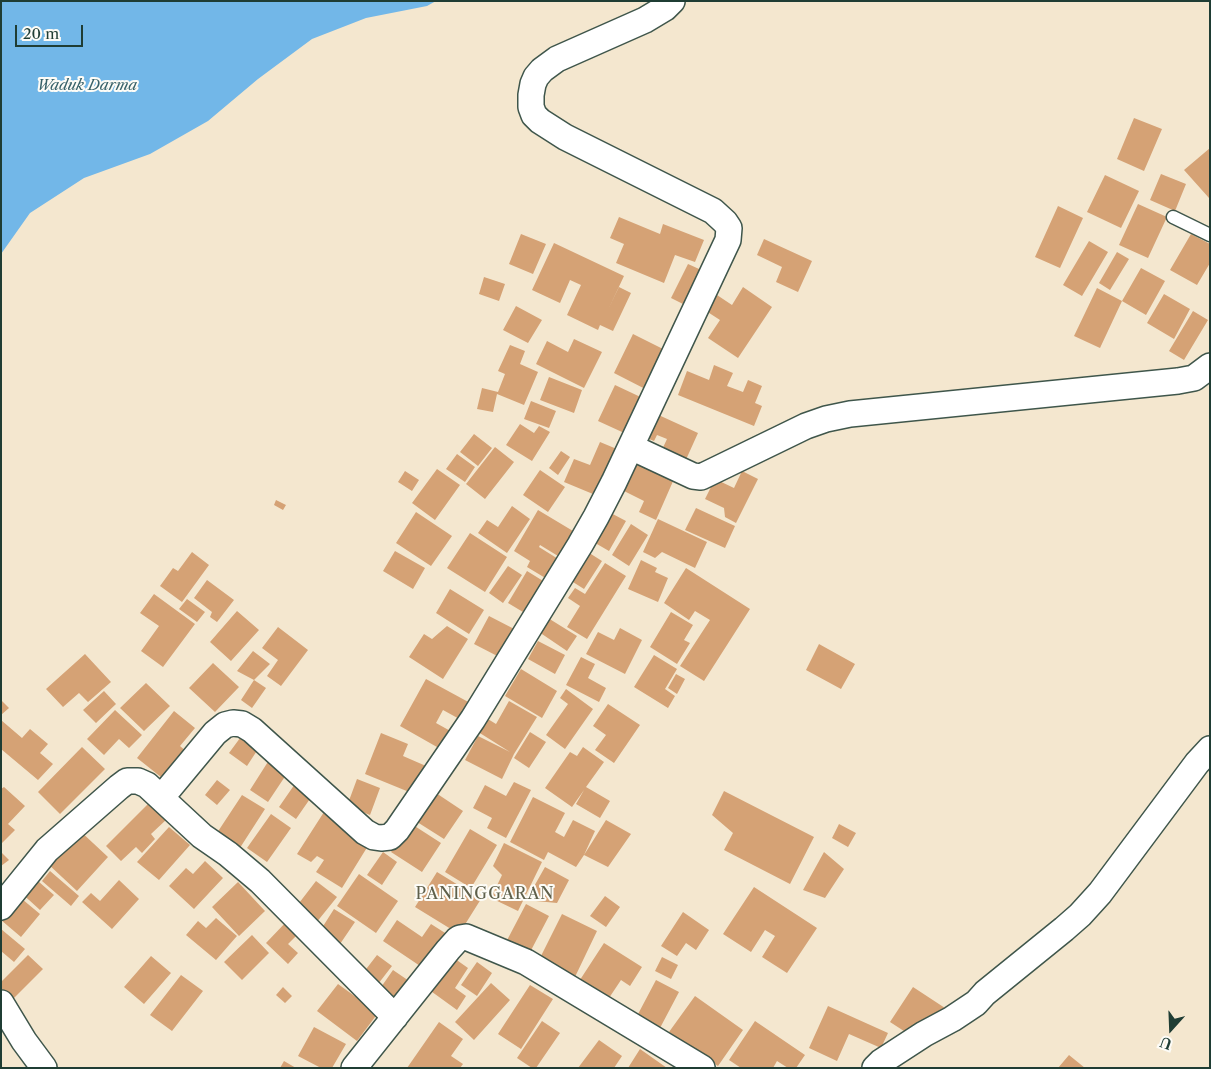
<!DOCTYPE html>
<style>
body{margin:0}
#map{position:relative;width:1211px;height:1069px;overflow:hidden;background:#f4e7cf;font-family:"Libre Caslon Text",serif}
canvas{display:block}
.frame{position:absolute;inset:0;border:2px solid #1f3d34;pointer-events:none}
.north{position:absolute;left:1146px;top:1004px;width:50px;height:50px;-webkit-text-stroke:4px #fdfcf7;paint-order:stroke;rotate:200deg;font-size:14px;font-weight:700;line-height:20px;text-align:center;color:#1f3d34}
.north::after{content:'';display:block;margin:auto;width:18px;height:22px;background:#1f3d34;clip-path:polygon(50% 0,100% 100%,50% 72%,0 100%)}
.scale{position:absolute;left:15px;top:25px;width:68px;height:22px;box-sizing:border-box;border:2px solid #1f3d34;border-top:0;padding-left:6px;font-size:15px;line-height:18px;white-space:nowrap;color:#1f3d34;-webkit-text-stroke:4px #fdfcf7;paint-order:stroke}
</style>
<div id="map">
<canvas width="1211" height="1069"></canvas>
<div class="frame"></div>
<div class="north">U</div>
<div class="scale">20 m</div>
</div>
<script>
const ctx = document.querySelector('canvas').getContext('2d');
ctx.lineJoin = 'round';
function fillPath(path, color) { ctx.fillStyle = color; ctx.fill(path, 'evenodd'); }
const poly = rows => new Path2D(rows.map(r => 'M' + r).join(''));
function trace(path, color, width, dash) { ctx.strokeStyle = color; ctx.lineWidth = width; ctx.lineCap = dash ? 'butt' : 'round'; ctx.setLineDash(dash || []); ctx.stroke(path); }
function write(font, color, halo, rows, align = 'center') {
  ctx.font = font + ' "Libre Caslon Text",serif'; ctx.lineWidth = 4; ctx.setLineDash([]); ctx.textBaseline = 'middle'; ctx.strokeStyle = halo; ctx.fillStyle = color; for (const [text, x, y, turn = 0] of rows) {
    ctx.save(); ctx.translate(x, y); ctx.rotate((+turn || 0) * Math.PI / 180); ctx.textAlign = isNaN(turn) ? turn : align; if (halo) ctx.strokeText(text, 0, 0); ctx.fillText(text, 0, 0); ctx.restore();
  }
}
const water = poly([
 [1,1,436,1,427,6,366,18,312,39,258,79,208,121,150,154,84,178,30,213,1,254]
]);
const building = poly([
 [1134,118,1162,129,1144,171,1117,159],
 [1210,148,1210,197,1209,198,1184,170],
 [1161,174,1186,184,1175,211,1150,200],
 [1105,175,1139,191,1121,228,1087,212],
 [1138,204,1167,217,1148,258,1119,245],
 [1058,206,1083,218,1060,268,1035,257],
 [619,217,660,234,663,224,704,240,695,262,675,255,664,283,616,263,624,244,610,238],
 [521,234,546,244,533,274,509,264],
 [1191,234,1210,244,1210,263,1197,285,1170,270],
 [764,239,812,261,798,292,776,282,782,267,757,255],
 [1089,241,1108,252,1082,296,1063,285],
 [554,243,624,276,608,310,619,287,631,293,613,331,600,325,598,330,567,315,581,285,570,280,560,303,532,290],
 [1117,252,1129,259,1110,290,1099,283],
 [688,264,708,273,691,308,671,298],
 [1141,268,1165,281,1146,315,1122,301],
 [484,277,505,284,499,301,479,294],
 [743,287,772,307,738,358,708,338,720,320,703,309,714,293,732,305],
 [1097,288,1122,301,1100,348,1074,336],
 [1164,294,1190,309,1174,339,1147,323],
 [516,306,542,320,528,343,503,330],
 [1193,311,1208,320,1184,360,1169,351],
 [633,334,669,352,653,393,614,373],
 [574,339,602,352,584,388,536,364,547,341,568,352],
 [510,345,525,351,520,364,538,372,524,405,497,394,493,412,477,409,482,388,498,392,505,374,498,371],
 [714,365,733,373,727,386,743,392,748,380,762,386,755,403,762,406,754,426,678,395,687,371,709,380],
 [549,377,582,390,574,413,540,400],
 [615,385,649,401,633,437,598,421],
 [531,401,556,411,549,428,524,419],
 [652,412,698,433,684,464,660,454,667,439,657,435,654,441,642,436],
 [520,424,534,433,539,426,550,432,532,461,506,445],
 [474,434,492,448,478,466,460,452],
 [600,442,624,452,605,499,564,482,574,459,590,465],
 [495,447,514,462,485,499,466,484],
 [561,451,570,457,558,475,549,468],
 [457,454,475,467,465,482,446,469],
 [637,462,674,479,656,520,639,512,644,501,624,491],
 [437,469,460,485,435,520,412,503],
 [540,470,565,487,548,512,523,495],
 [405,471,419,480,412,491,398,482],
 [742,471,758,479,736,523,725,517,724,508,705,499,715,479,734,488],
 [276,500,286,505,283,510,274,505],
 [512,506,530,519,507,553,478,533,487,520,498,527],
 [696,508,735,526,725,548,685,530],
 [538,510,573,531,558,556,540,545,539,547,563,562,552,582,527,567,530,561,514,551],
 [607,511,626,521,609,551,590,540],
 [416,512,452,536,431,566,396,543],
 [658,519,707,542,695,568,662,552,655,558,643,552],
 [631,524,648,535,629,566,612,555],
 [470,533,507,557,485,592,447,568],
 [583,549,602,561,584,589,565,577],
 [395,551,425,568,413,589,383,571],
 [192,552,209,565,182,602,160,586,173,568,178,571],
 [641,560,657,568,655,572,668,578,658,602,628,589],
 [605,563,626,576,587,639,567,627,580,606,568,598,575,588,585,594],
 [508,566,522,575,503,603,489,593],
 [686,568,750,609,704,681,680,666,710,620,695,611,689,620,664,603],
 [527,571,548,584,528,615,508,603],
 [207,580,234,600,217,622,210,617,212,612,194,598],
 [450,589,484,610,469,634,436,613],
 [154,594,195,624,163,667,141,651,159,626,140,613],
 [187,599,205,612,197,622,179,609],
 [237,611,259,630,231,661,210,642],
 [671,612,693,625,684,640,690,643,677,664,650,647],
 [489,616,520,632,505,660,474,644],
 [548,618,577,636,567,651,539,632],
 [447,626,468,639,443,679,409,657,424,634,432,639],
 [278,627,308,650,281,686,267,676,278,660,262,648],
 [620,628,642,640,625,674,586,654,598,632,614,640],
 [538,641,565,655,555,674,528,659],
 [819,644,855,664,841,689,806,670],
 [253,651,270,664,254,680,266,688,252,708,241,700,254,680,237,671],
 [85,654,111,682,88,702,79,693,63,707,46,689],
 [654,655,677,669,665,689,675,696,668,708,634,687],
 [581,657,595,664,588,678,606,688,599,702,566,685],
 [213,663,239,687,215,712,189,688],
 [521,669,557,691,542,718,505,696],
 [676,674,685,679,677,694,668,688],
 [426,679,472,704,463,721,443,710,436,723,454,733,444,751,400,726],
 [146,683,170,706,144,731,120,708],
 [566,689,593,709,565,749,546,735,568,704,560,698],
 [104,691,116,704,96,723,83,710],
 [1,700,9,708,1,715],
 [509,701,537,717,514,754,502,779,465,760,478,736,510,752,475,730,483,716,496,724],
 [608,704,640,725,614,763,595,750,606,735,593,726],
 [115,710,142,735,129,748,119,739,104,755,87,739],
 [174,711,195,728,180,746,188,753,166,781,137,758],
 [1,720,22,738,30,729,48,744,40,753,53,764,38,780,1,749],
 [530,732,546,742,529,768,514,758],
 [381,733,408,744,403,756,426,766,414,794,365,774],
 [243,734,260,746,247,766,229,753],
 [82,747,105,769,60,814,38,792],
 [583,747,604,762,586,787,610,801,600,818,576,804,584,790,572,807,545,788,570,752,577,756],
 [271,757,290,769,268,802,250,790],
 [357,779,380,788,370,815,347,806],
 [217,780,230,790,217,805,205,795],
 [297,781,314,793,296,819,279,807],
 [514,782,531,790,506,838,487,828,492,818,473,808,485,785,506,796],
 [4,787,25,806,8,824,15,830,1,844,1,789],
 [433,791,463,811,444,839,414,820],
 [724,791,814,837,790,884,724,850,733,833,712,815],
 [242,795,265,809,236,854,213,839],
 [533,797,565,813,555,832,564,837,573,820,595,831,584,855,576,867,548,852,544,860,510,842],
 [150,802,167,819,151,834,155,839,142,853,136,847,121,861,106,846],
 [324,812,371,841,342,888,316,872,324,860,317,856,311,862,297,854],
 [271,814,291,828,267,862,247,848],
 [606,820,631,834,608,867,584,855],
 [410,823,441,843,422,872,391,852],
 [839,824,856,833,848,847,832,838],
 [169,827,190,845,159,880,137,862],
 [78,829,108,857,77,891,47,863],
 [470,829,497,845,471,888,445,872],
 [504,843,542,862,518,911,491,898,502,875,493,866],
 [1,852,9,860,1,866],
 [383,852,397,862,382,885,367,875],
 [824,852,844,869,825,898,803,890],
 [205,861,223,878,194,909,169,886,186,868,193,874],
 [545,867,569,880,557,903,536,901,532,890],
 [50,871,79,896,71,906,42,881],
 [437,872,481,899,459,934,415,907],
 [359,874,398,901,376,933,337,906],
 [31,875,54,895,40,910,18,890],
 [119,880,139,899,112,929,82,902,91,893,100,901],
 [316,881,337,897,316,923,296,907],
 [238,882,265,911,239,936,212,907],
 [754,887,817,928,787,973,762,957,775,936,765,930,751,952,723,934],
 [16,894,40,914,21,937,1,920,1,912],
 [605,896,620,907,606,927,590,916],
 [526,904,549,916,527,958,504,946],
 [334,909,355,922,340,944,320,931],
 [683,912,709,930,696,950,686,943,677,956,661,946],
 [562,914,597,931,574,979,538,962],
 [216,918,237,936,216,960,186,935,198,921,206,928],
 [288,920,300,932,288,944,298,953,288,964,266,943],
 [397,920,422,937,431,924,453,938,429,972,383,941],
 [1,929,25,949,14,962,1,951],
 [252,935,269,953,242,980,224,962],
 [604,943,642,967,630,986,621,980,605,1004,576,986],
 [28,955,43,969,13,999,1,988,1,982],
 [377,955,392,966,375,988,360,977],
 [151,956,171,973,144,1004,124,987],
 [451,956,468,968,455,988,466,996,457,1010,428,989],
 [662,957,678,965,671,979,655,971],
 [477,962,492,973,477,996,461,985],
 [393,970,412,983,396,1007,377,993],
 [181,975,203,991,172,1031,150,1015],
 [656,980,679,992,660,1028,637,1016],
 [491,983,510,1000,474,1040,455,1022],
 [338,984,378,1013,357,1041,317,1011],
 [530,985,553,999,521,1049,498,1034],
 [283,987,292,996,285,1003,276,995],
 [913,987,945,1008,907,1033,890,1022],
 [695,996,743,1030,718,1066,669,1032],
 [828,1006,888,1033,881,1048,849,1034,837,1061,809,1048],
 [542,1021,560,1033,536,1068,532,1068,517,1058],
 [755,1021,805,1055,796,1068,788,1068,777,1061,773,1068,741,1068,729,1060],
 [439,1022,463,1039,451,1056,463,1064,460,1068,407,1068],
 [314,1027,346,1044,332,1068,321,1068,298,1056],
 [599,1040,622,1056,614,1068,578,1068],
 [640,1049,667,1068,628,1068],
 [1069,1055,1085,1068,1058,1068],
 [284,1061,296,1068,280,1068]
]);
const service = poly([
 [1173,217,1210,235]
]);
const minor = poly([
 [631,447,693,476,701,477,806,426,826,419,850,414,1178,381,1194,378,1210,366],
 [161,798,215,733,225,725,233,723,242,724,252,730,365,832,374,837,381,838,390,837,397,830,473,719,580,545,596,517,614,482,728,240,729,228,725,222,713,211,565,137,540,121,534,115,531,107,531,95,533,84,536,77,542,70,557,59,645,20,665,8,672,1],
 [1,907,47,850,119,787,127,781,138,781,147,785,202,836,228,854,260,881,395,1017],
 [1,1003,24,1041,44,1068],
 [354,1068,448,950,457,940,460,938,466,937,526,962,702,1068],
 [875,1068,881,1062,924,1034,952,1019,976,1003,985,993,1064,929,1080,915,1100,893,1197,763,1210,749]
]);
const waterNames = [
 ["Waduk Darma",87,86]
];
const quarterNames = [
 ["PANINGGARAN",485,894]
];
fillPath(water, '#72b7e8');
fillPath(building, '#d5a275');
trace(service, '#3f564b', 15);
trace(minor, '#3f564b', 28);
trace(service, '#fff', 12);
trace(minor, '#fff', 25);
write('italic 15px', '#38626a', '#fdfcf7', waterNames);
ctx.letterSpacing = '1px';
write('16px', '#5f604b', '#fdfcf7', quarterNames);
ctx.letterSpacing = '0px';
</script>
